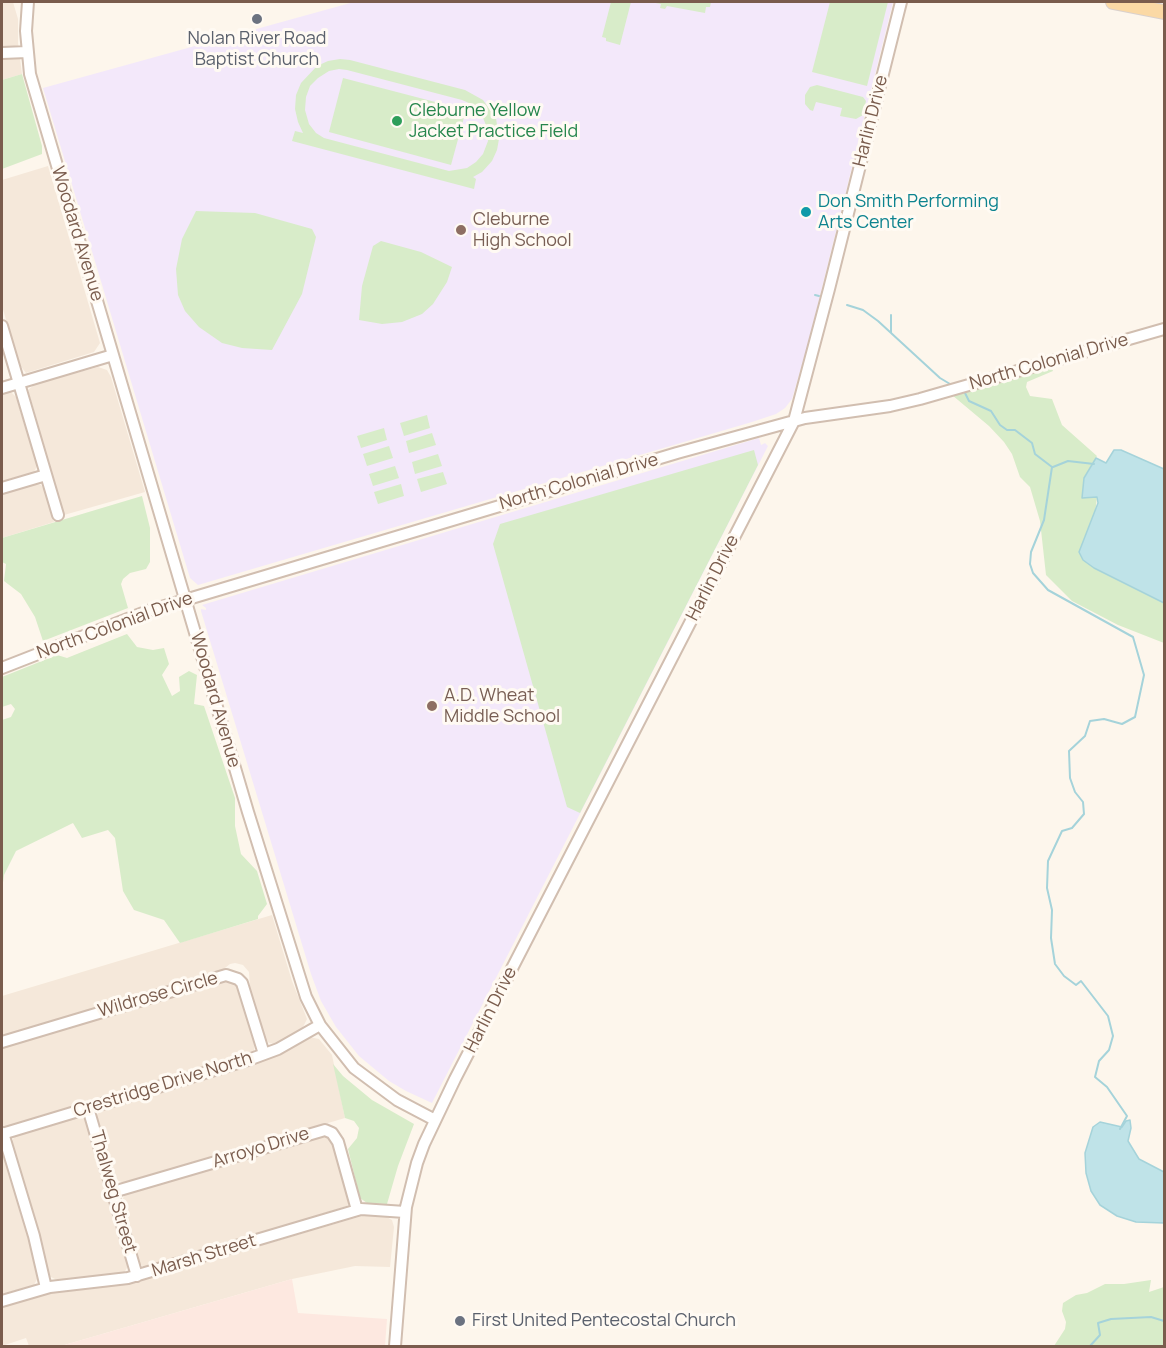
<!DOCTYPE html>
<style>
body{margin:0}
#map{position:relative;width:1166px;height:1348px;overflow:hidden;background:#fdf6ec;font-family:Manrope,sans-serif}
canvas{display:block}
.frame{position:absolute;inset:0;border:3px solid #7a5c4d;pointer-events:none}
</style>
<div id="map">
<canvas width="1166" height="1348"></canvas>
<div class="frame"></div>
</div>
<script>
const ctx = document.querySelector('canvas').getContext('2d');
ctx.lineJoin = 'round';
function fillPath(path, color) { ctx.fillStyle = color; ctx.fill(path, 'evenodd'); }
const poly = rows => new Path2D(rows.map(r => 'M' + r).join(''));
function trace(path, color, width, dash) { ctx.strokeStyle = color; ctx.lineWidth = width; ctx.lineCap = dash ? 'butt' : 'round'; ctx.setLineDash(dash || []); ctx.stroke(path); }
function write(font, color, halo, rows, align = 'center') {
  ctx.font = font + ' Manrope,sans-serif'; ctx.lineWidth = 6; ctx.setLineDash([]); ctx.textBaseline = 'middle'; ctx.strokeStyle = halo; ctx.fillStyle = color; for (const [text, x, y, turn = 0] of rows) {
    ctx.save(); ctx.translate(x, y); ctx.rotate((+turn || 0) * Math.PI / 180); ctx.textAlign = isNaN(turn) ? turn : align; if (halo) ctx.strokeText(text, 0, 0); ctx.fillText(text, 0, 0); ctx.restore();
  }
}
const residential = poly([
 [2,2,13,2,18,19,18,43,22,74,2,80],
 [48,166,100,343,94,352,26,373,19,364,2,306,2,180],
 [98,367,107,370,111,377,145,492,64,515,28,390,35,384],
 [10,391,16,397,37,466,34,472,2,481,2,393],
 [35,484,41,485,44,489,54,522,2,538,2,494],
 [272,915,292,981,307,1019,302,1029,276,1044,269,1043,265,1038,250,988,249,972,243,965,235,963,230,964,221,971,2,1036,2,996],
 [225,981,235,984,239,990,255,1043,254,1051,251,1053,2,1128,2,1048],
 [309,1037,319,1039,332,1055,345,1118,124,1183,114,1179,96,1120,98,1112,101,1109,263,1061],
 [77,1117,85,1119,86,1123,128,1266,124,1273,118,1275,57,1280,49,1276,12,1141,15,1136,19,1134],
 [324,1135,329,1137,334,1144,349,1202,347,1206,151,1267,144,1267,140,1264,121,1203,125,1194],
 [2,1146,32,1247,38,1277,34,1285,2,1294],
 [369,1214,383,1215,392,1220,394,1227,390,1267,355,1266,292,1279,61,1346,29,1346,26,1338,2,1346,2,1306,50,1292,112,1286,135,1282]
]);
const commercial = poly([
 [292,1279,298,1313,387,1319,385,1346,61,1346]
]);
const education = poly([
 [354,2,893,2,808,344,792,399,785,408,776,414,752,422,198,585,190,578,43,88],
 [759,438,761,445,765,443,768,446,432,1103,406,1091,389,1081,359,1056,336,1027,321,1001,311,974,201,611,201,609,206,610,206,608,202,605]
]);
const green = poly([
 [611,2,631,2,620,45,606,41,606,38,602,37],
 [650,2,711,2,710,7,706,7,705,13,667,6,665,9,660,8,661,4],
 [830,2,888,2,867,86,812,72],
 [340,59,350,60,465,90,483,100,496,118,499,139,497,150,492,161,482,172,473,177,476,179,474,189,292,141,295,131,303,133,298,122,295,109,296,95,301,83,317,66,328,61],
 [339,69,347,70,462,100,471,104,482,115,487,128,488,141,483,154,476,162,467,168,449,171,324,138,316,133,309,124,305,110,306,97,310,86,318,78,329,71],
 [22,74,42,146,42,154,2,169,2,80],
 [343,78,466,110,451,165,329,132],
 [817,85,863,97,866,101,863,115,856,119,840,116,842,108,816,102,813,111,810,110,805,104,805,95,810,87],
 [196,211,255,213,312,229,316,237,302,294,272,350,242,348,222,343,199,327,185,311,178,295,176,269,182,239],
 [381,241,421,252,452,267,447,282,433,304,422,314,402,322,382,324,359,320,362,286,373,246],
 [1051,366,1053,371,1027,382,1026,387,1030,396,1052,399,1062,425,1097,456,1084,478,1082,498,1097,497,1095,514,1083,541,1094,568,1164,603,1164,643,1118,625,1072,601,1046,575,1040,521,1030,487,1020,477,1012,454,1004,442,989,426,952,395],
 [427,415,430,428,404,436,400,423],
 [384,428,387,440,361,448,357,436],
 [432,433,436,445,409,453,406,441],
 [389,446,393,458,367,466,363,454],
 [754,450,758,465,580,813,567,807,493,544,500,524],
 [438,454,442,466,415,474,412,462],
 [395,466,399,478,373,486,369,474],
 [443,472,447,484,421,492,417,479],
 [401,484,404,496,378,504,374,492],
 [142,496,150,528,150,562,146,569,130,573,123,579,121,584,128,608,43,641,35,617,21,594,4,581,6,564,2,562,2,538],
 [127,634,137,647,153,650,164,648,169,664,162,675,172,696,180,691,179,677,189,671,197,675,194,704,204,706,235,798,235,826,241,854,257,871,267,904,258,916,258,919,180,943,164,920,134,910,123,891,115,838,108,830,82,838,73,823,16,851,4,875,2,890,2,720,11,717,15,709,11,704,2,707,2,677,57,655,67,658],
 [333,1064,343,1076,372,1100,414,1124,398,1166,387,1204,367,1203,360,1198,348,1149,357,1138,359,1128,354,1121,345,1118],
 [1151,1280,1149,1292,1164,1287,1164,1346,1054,1346,1065,1329,1066,1322,1062,1311,1063,1303,1076,1295,1087,1293,1105,1284,1124,1284]
]);
const water = poly([
 [1114,450,1121,450,1164,469,1164,603,1094,568,1083,560,1079,552,1098,503,1097,497,1082,498,1084,478,1096,458,1106,463,1114,450],
 [1130,1120,1131,1128,1128,1141,1139,1159,1164,1172,1164,1223,1136,1222,1117,1216,1100,1205,1091,1191,1086,1173,1085,1153,1093,1127,1100,1122,1122,1127,1126,1121,1130,1120]
]);
const stream = poly([
 [815,295,819,296],
 [847,305,863,310,878,321,940,378,950,384],
 [891,315,891,333],
 [964,391,969,401,991,411,1000,425,1007,430,1015,430,1032,443,1035,454,1052,467,1044,520,1031,552,1030,564,1033,573,1048,590,1133,637,1144,675,1135,717,1122,724,1104,719,1090,721,1085,736,1069,751,1070,778,1075,792,1083,802,1084,814,1072,828,1062,831,1048,861,1047,888,1052,910,1051,938,1055,964,1064,976,1076,985,1081,981,1108,1016,1113,1036,1109,1050,1099,1061,1095,1077,1107,1087,1127,1116,1120,1129],
 [1053,467,1068,461,1094,464],
 [1090,1346,1100,1335,1098,1323,1111,1319,1151,1317,1164,1321]
]);
const minor = poly([
 [28,2,26,31,30,74,248,812,306,997,320,1025,354,1068,397,1100,435,1120],
 [2,53,27,52],
 [2,326,58,515],
 [2,388,113,355],
 [2,488,46,475],
 [2,668,148,611,677,453,805,418,890,406,920,399,1164,329],
 [2,1042,226,975,238,979,242,983,264,1054],
 [88,1108,137,1276],
 [3,1133,34,1236,46,1288],
 [2,1134,251,1059,278,1049,320,1025],
 [113,1192,325,1130,332,1133,338,1142,357,1210],
 [2,1301,50,1287,128,1278,361,1209,405,1212],
 [395,1346,406,1207,417,1163,424,1144,455,1079,794,421,829,289,901,2]
]);
const major = poly([
 [1113,2,1164,12]
]);
const markers = [
 [257,19,6,"#6b7280"],
 [397,121,6,"#2e9e5b"],
 [806,212,6,"#0f9aa8"],
 [461,230,6,"#8d6e63"],
 [432,706,6,"#8d6e63"],
 [460,1321,6,"#6b7280"]
];
const worshipNames = [
 ["Nolan River Road",257,39],
 ["Baptist Church",257,60],
 ["First United Pentecostal Church",472,1321,"left"]
];
const leisureNames = [
 ["Cleburne Yellow",409,111],
 ["Jacket Practice Field",409,132]
];
const streetNames = [
 ["Harlin Drive",871,121,-76],
 ["Woodard Avenue",77,234,73],
 ["North Colonial Drive",1049,362,-16],
 ["North Colonial Drive",579,482,-16],
 ["Harlin Drive",713,578,-63],
 ["North Colonial Drive",115,626,-20],
 ["Woodard Avenue",215,700,74],
 ["Wildrose Circle",158,995,-16],
 ["Harlin Drive",491,1010,-63],
 ["Crestridge Drive North",163,1085,-17],
 ["Arroyo Drive",261,1148,-17],
 ["Thalweg Street",113,1192,74],
 ["Marsh Street",204,1256,-17]
];
const cultureNames = [
 ["Don Smith Performing",818,202],
 ["Arts Center",818,223]
];
const educationNames = [
 ["Cleburne",473,220],
 ["High School",473,241],
 ["A.D. Wheat",444,696],
 ["Middle School",444,717]
];
fillPath(residential, '#f5e8da');
fillPath(commercial, '#fde8e0');
fillPath(education, '#f3e8fa');
fillPath(green, '#d8ecc9');
fillPath(water, '#bfe3e8');
trace(water, '#a5d3da', 1.5);
trace(stream, '#a5d3da', 2);
trace(minor, '#d1beb0', 14);
trace(major, '#dad1cd', 16);
trace(minor, '#fff', 10);
trace(major, '#fbd9a5', 14);
for (const [x, y, r, color] of markers) { const dot = new Path2D(); dot.arc(x, y, r, 0, 2 * Math.PI); ctx.fillStyle = color; ctx.fill(dot); trace(dot, '#fffaf3', 2); }
write('18px', '#5b616d', '#fffaf3', worshipNames);
write('18px', '#27864d', '#fffaf3', leisureNames, 'left');
write('18px', '#7a5c4d', '#fffaf3', streetNames);
write('18px', '#0d838f', '#fffaf3', cultureNames, 'left');
write('18px', '#785e54', '#fffaf3', educationNames, 'left');
</script>
